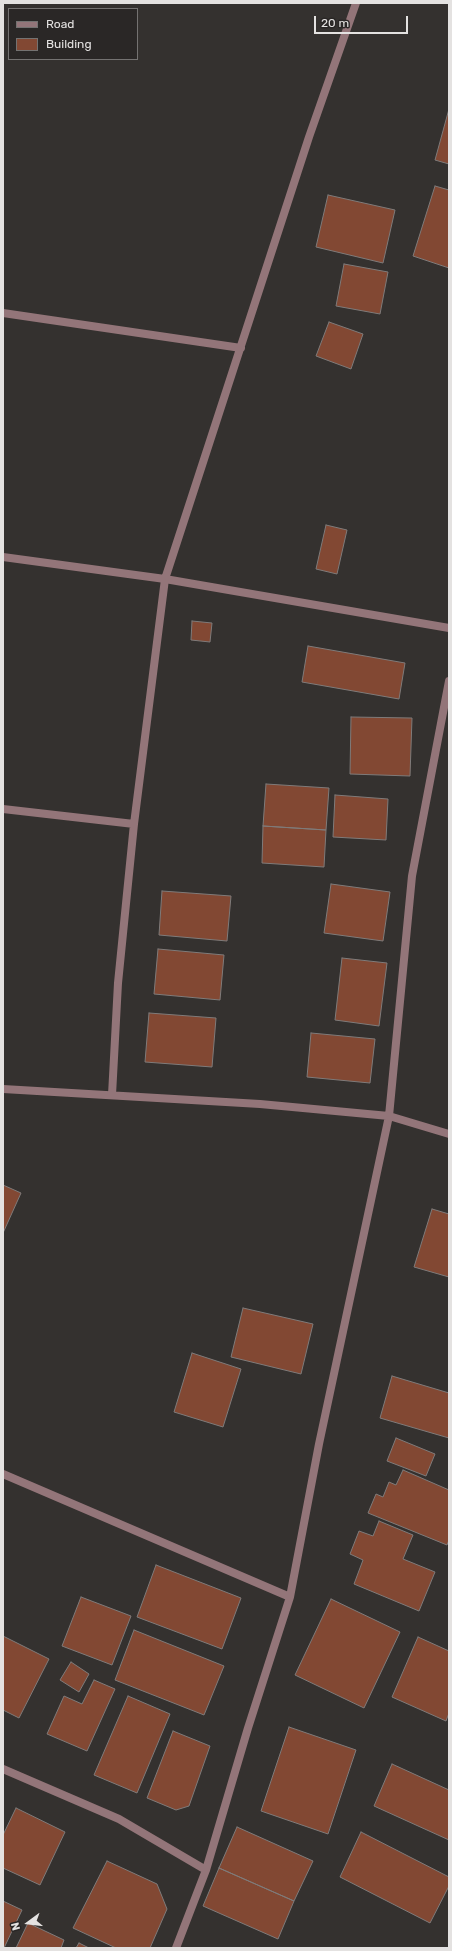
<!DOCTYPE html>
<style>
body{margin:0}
#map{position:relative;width:452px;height:1951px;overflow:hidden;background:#34312f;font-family:Rubik,sans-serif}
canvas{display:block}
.frame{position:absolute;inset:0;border:4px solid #e4e2e1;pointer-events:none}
.legend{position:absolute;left:8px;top:8px;width:130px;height:52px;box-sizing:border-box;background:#2a2726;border:1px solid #747271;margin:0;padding:5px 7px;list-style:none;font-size:12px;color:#e4e2e1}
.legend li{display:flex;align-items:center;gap:8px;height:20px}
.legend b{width:20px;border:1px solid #747271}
.north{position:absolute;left:8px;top:1903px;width:40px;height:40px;-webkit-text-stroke:3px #2a2726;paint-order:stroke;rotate:255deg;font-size:11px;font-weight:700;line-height:16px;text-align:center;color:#e4e2e1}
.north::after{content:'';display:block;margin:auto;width:14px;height:18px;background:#e4e2e1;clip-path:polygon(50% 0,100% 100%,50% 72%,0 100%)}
.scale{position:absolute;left:314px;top:16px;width:94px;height:18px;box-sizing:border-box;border:2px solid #e4e2e1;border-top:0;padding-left:5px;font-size:12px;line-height:14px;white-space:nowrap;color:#e4e2e1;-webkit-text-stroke:3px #2a2726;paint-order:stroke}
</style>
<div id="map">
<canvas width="452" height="1951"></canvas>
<div class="frame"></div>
<ul class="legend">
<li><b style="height:5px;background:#937579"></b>Road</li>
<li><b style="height:11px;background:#824833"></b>Building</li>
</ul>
<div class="north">N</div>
<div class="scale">20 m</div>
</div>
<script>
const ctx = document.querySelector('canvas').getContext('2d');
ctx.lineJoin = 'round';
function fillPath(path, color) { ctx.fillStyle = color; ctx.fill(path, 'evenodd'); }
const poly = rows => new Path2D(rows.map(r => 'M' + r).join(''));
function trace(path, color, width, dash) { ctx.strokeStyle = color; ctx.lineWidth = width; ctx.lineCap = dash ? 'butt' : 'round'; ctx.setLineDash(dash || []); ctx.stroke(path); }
const building = poly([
 [449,109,449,164,435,160,449,109],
 [435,186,449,190,449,268,413,256,435,186],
 [328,195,395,210,383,263,316,247,328,195],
 [344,264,388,272,380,314,336,306,344,264],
 [329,322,363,334,351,369,316,356,329,322],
 [326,525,347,530,337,574,316,569,326,525],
 [192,621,212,623,210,642,191,640,192,621],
 [308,646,405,663,399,699,302,682,308,646],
 [351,717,412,718,410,776,350,774,351,717],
 [266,784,329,788,326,830,263,826,266,784],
 [335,795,388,799,386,840,333,837,335,795],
 [263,826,326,830,324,867,262,863,263,826],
 [331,884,390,892,383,941,324,933,331,884],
 [162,891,231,896,227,941,159,935,162,891],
 [158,949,224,955,220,1000,154,994,158,949],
 [342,958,387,963,379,1026,335,1020,342,958],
 [149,1013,216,1018,212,1067,145,1062,149,1013],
 [311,1033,375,1039,370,1083,307,1077,311,1033],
 [3,1185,21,1193,3,1233,3,1185],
 [432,1209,449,1214,449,1277,414,1267,432,1209],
 [243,1308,313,1324,301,1374,231,1357,243,1308],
 [192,1353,241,1369,223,1427,174,1412,192,1353],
 [392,1376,449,1393,449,1438,380,1418,392,1376],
 [396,1438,435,1454,426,1476,387,1461,396,1438],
 [403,1470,449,1490,449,1540,447,1545,368,1513,376,1494,383,1497,389,1482,396,1485,403,1470],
 [379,1521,413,1535,403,1559,435,1572,419,1611,354,1584,363,1560,350,1554,359,1531,373,1536,379,1521],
 [156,1565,241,1598,222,1649,137,1617,156,1565],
 [81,1597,131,1616,112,1665,62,1646,81,1597],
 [331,1599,400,1632,364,1708,295,1675,331,1599],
 [134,1630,224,1666,204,1715,115,1680,134,1630],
 [3,1636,49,1659,19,1718,3,1710,3,1636],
 [418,1637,449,1651,449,1713,446,1721,392,1697,418,1637],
 [71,1662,89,1674,79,1692,60,1680,71,1662],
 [94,1680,115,1689,87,1751,47,1734,64,1696,82,1704,94,1680],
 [128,1696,170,1714,137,1793,94,1775,128,1696],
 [289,1727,356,1750,328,1834,261,1811,289,1727],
 [173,1731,210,1746,189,1806,176,1810,147,1798,173,1731],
 [392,1764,449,1790,449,1840,374,1806,392,1764],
 [16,1808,65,1832,40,1885,3,1868,3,1835,16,1808],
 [237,1827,313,1861,294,1901,219,1868,237,1827],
 [361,1832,449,1877,449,1886,430,1923,340,1877,361,1832],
 [107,1861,157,1884,167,1909,150,1948,116,1948,73,1928,107,1861],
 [219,1868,294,1901,278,1939,203,1906,219,1868],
 [3,1901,22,1910,4,1948,3,1948,3,1901],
 [28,1923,64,1940,61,1948,16,1948,28,1923],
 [79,1943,89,1948,76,1948,79,1943]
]);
const minor = poly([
 [3,313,241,348],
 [3,557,165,579,449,628],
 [3,809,134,824],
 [3,1089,260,1104,389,1116,449,1134],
 [112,1095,118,983,134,824,165,579,309,137,356,3],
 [3,1474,290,1597],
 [3,1769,119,1819,206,1870],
 [176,1948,206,1870,248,1728,290,1597,319,1444,389,1116,412,876,449,681]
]);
fillPath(building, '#824833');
trace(building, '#7f7b7a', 1);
trace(minor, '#937579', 8);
</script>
